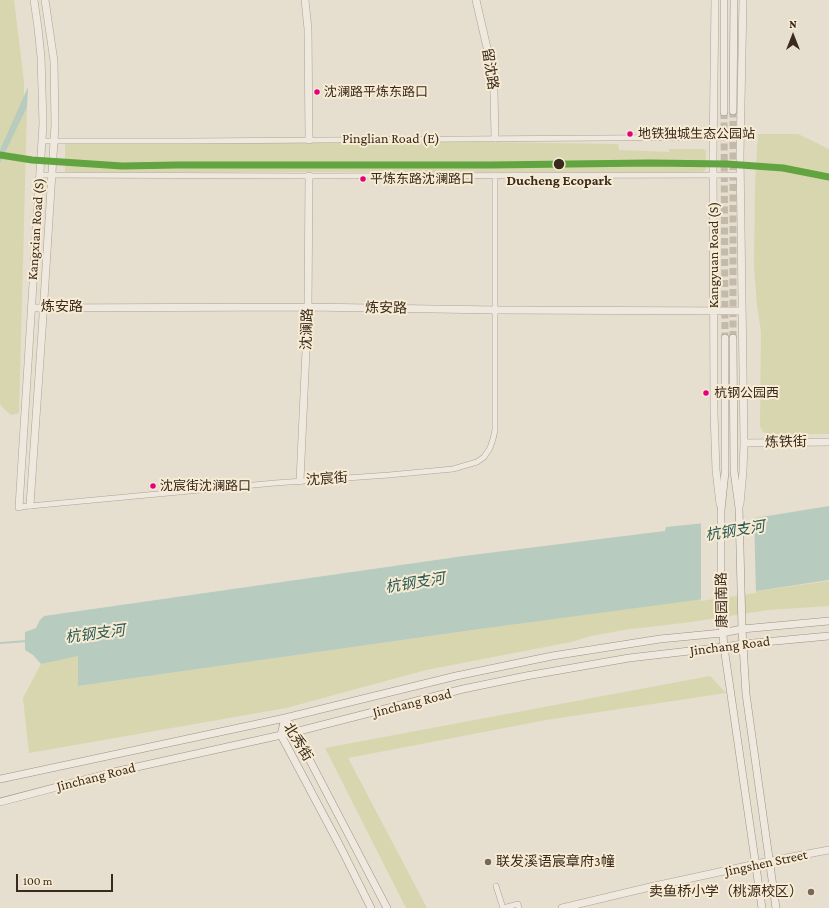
<!DOCTYPE html>
<meta charset="utf-8">
<style>
body{margin:0}
#map{position:relative;width:829px;height:908px;overflow:hidden;background:#e6dece;font-family:"Crimson Pro",serif}
canvas{display:block}
.north{position:absolute;left:773px;top:16px;width:40px;height:40px;-webkit-text-stroke:3px #f7ebd3;paint-order:stroke;rotate:0deg;font-size:11px;font-weight:700;line-height:16px;text-align:center;color:#3a2a1e}
.north::after{content:'';display:block;margin:auto;width:14px;height:18px;background:#3a2a1e;clip-path:polygon(50% 0,100% 100%,50% 72%,0 100%)}
.scale{position:absolute;left:16px;top:874px;width:97px;height:18px;box-sizing:border-box;border:2px solid #3a2a1e;border-top:0;padding-left:5px;font-size:12px;line-height:14px;white-space:nowrap;color:#3a2a1e;-webkit-text-stroke:3px #f7ebd3;paint-order:stroke}
</style>
<div id="map">
<canvas width="829" height="908"></canvas>
<div class="north">N</div>
<div class="scale">100 m</div>
</div>
<script>
const ctx = document.querySelector('canvas').getContext('2d');
ctx.lineJoin = 'round';
function fillPath(path, color) { ctx.fillStyle = color; ctx.fill(path, 'evenodd'); }
const poly = rows => new Path2D(rows.map(r => 'M' + r).join(''));
function trace(path, color, width, dash) { ctx.strokeStyle = color; ctx.lineWidth = width; ctx.lineCap = dash ? 'butt' : 'round'; ctx.setLineDash(dash || []); ctx.stroke(path); }
function write(font, color, halo, rows, align = 'center') {
  ctx.font = font + ' "Crimson Pro","Noto Sans SC",serif'; ctx.lineWidth = 4; ctx.setLineDash([]); ctx.textBaseline = 'middle'; ctx.strokeStyle = halo; ctx.fillStyle = color; for (const [text, x, y, turn = 0] of rows) {
    ctx.save(); ctx.translate(x, y); ctx.rotate((+turn || 0) * Math.PI / 180); ctx.textAlign = isNaN(turn) ? turn : align; if (halo) ctx.strokeText(text, 0, 0); ctx.fillText(text, 0, 0); ctx.restore();
  }
}
const green = poly([
 [0,0,14,0,24,82,24,112,27,107,19,413,11,415,3,408,0,404],
 [758,134,798,134,829,149,829,434,770,434,763,432,760,426,761,332,757,305,754,266,755,184],
 [65,142,473,142,618,144,619,150,669,152,669,149,701,149,706,150,706,169,703,172,65,172],
 [829,581,829,606,768,610,691,622,641,628,629,629,591,636,571,642,426,670,286,708,29,753,23,698,41,664,66,658,78,656,78,686,480,629],
 [710,676,726,693,546,720,348,758,427,908,406,908,325,748]
]);
const water = poly([
 [28,87,27,107,0,163,0,150],
 [829,506,829,580,696,600,480,629,78,686,78,656,41,664,33,655,25,650,25,632,36,628,40,620,44,616,464,556,665,531,666,527,755,518]
]);
const pier = poly([
 [754,516,756,593,701,601,701,522]
]);
const stream = poly([
 [0,643,27,641]
]);
const secondaryTunnel = poly([
 [724,112,725,338],
 [733,338,733,111]
]);
const minor = poly([
 [42,141,188,141,741,137],
 [39,175,309,176,740,175],
 [19,507,275,483,389,475,453,469,477,462,484,457,490,448,493,439,495,430,495,176],
 [496,886,503,908,518,904,519,908]
]);
const tertiary = poly([
 [305,0,308,29,309,140],
 [476,0,491,65,494,92,495,138],
 [715,0,713,155,714,413,716,470,720,504],
 [31,308,308,307,496,310,742,311],
 [744,443,829,442],
 [300,481,308,307,309,176],
 [740,504,743,471,744,443,740,155,743,0],
 [30,505,42,331,55,125,54,61,45,0],
 [19,507,43,124,41,57,38,28,34,0],
 [562,908,650,887,770,861,829,850]
]);
const secondary = poly([
 [733,111,734,0],
 [724,112,724,0],
 [725,338,725,472,721,510,721,612,724,647,762,908],
 [733,338,734,471,739,508,742,629,746,694,776,908],
 [285,718,295,732,387,908],
 [285,718,281,735,341,848,371,908],
 [0,779,285,718,456,676,552,656,660,639,722,633,742,629,829,621],
 [0,802,114,772,295,732,463,689,526,676,629,658,724,647,743,644,829,636]
]);
const metro1 = poly([
 [0,155,32,160,122,166,177,165,490,165,650,163,727,164,783,168,829,177]
]);
const markers = [
 [317,92,3.5,"#e5007d"],
 [630,134,3.5,"#e5007d"],
 [559,164,6,"#3a2a1e"],
 [363,179,3.5,"#e5007d"],
 [706,393,3.5,"#e5007d"],
 [153,486,3.5,"#e5007d"],
 [488,862,4,"#76695c"],
 [811,892,4,"#76695c"]
];
const busNames = [
 ["沈澜路平炼东路口",324,92],
 ["地铁独城生态公园站",638,134],
 ["平炼东路沈澜路口",370,179],
 ["杭钢公园西",714,393],
 ["沈宸街沈澜路口",160,486]
];
const streetNames = [
 ["留沈路",490,69,81],
 ["Pinglian Road (E)",391,139],
 ["Kangxian Road (S)",36,229,-86],
 ["Kangyuan Road (S)",714,255,-90],
 ["炼安路",62,307],
 ["炼安路",386,308,1],
 ["沈澜路",307,329,-88],
 ["炼铁街",786,442,-1],
 ["沈宸街",327,479,-4],
 ["康园南路",722,600,-91],
 ["Jinchang Road",730,646,-7],
 ["Jinchang Road",412,703,-14],
 ["北秀街",298,742,58],
 ["Jinchang Road",96,777,-14],
 ["Jingshen Street",766,863,-12]
];
const stopNames = [
 ["Ducheng Ecopark",559,181]
];
const poiNames = [
 ["联发溪语宸章府3幢",496,862],
 ["卖鱼桥小学（桃源校区）",803,892,"right"]
];
const waterNames = [
 ["杭钢支河",735,531,-9],
 ["杭钢支河",415,583,-9],
 ["杭钢支河",95,634,-7]
];
fillPath(green, '#d7d6af');
fillPath(water, '#b8cbbf');
fillPath(pier, '#e6dece');
trace(stream, '#b8cbbf', 2);
trace(secondaryTunnel, '#c4baab', 7, [7, 3.5]);
trace(minor, '#aba396', 6);
trace(tertiary, '#aba396', 8);
trace(secondary, '#9b9286', 8);
trace(minor, '#eee8df', 5);
trace(tertiary, '#eee8df', 7);
trace(secondary, '#eee8df', 7);
trace(metro1, '#61a440', 7);
for (const [x, y, r, color] of markers) { const dot = new Path2D(); dot.arc(x, y, r, 0, 2 * Math.PI); ctx.fillStyle = color; ctx.fill(dot); trace(dot, '#f7ebd3', 1.5); }
write('13px', '#3a2a1e', '#f7ebd3', busNames, 'left');
write('14px', '#3a2a1e', '#f7ebd3', streetNames);
write('bold 14px', '#3a2a1e', '#f7ebd3', stopNames);
write('14px', '#3a2a1e', '#f7ebd3', poiNames, 'left');
write('italic 15px', '#2c5b56', '#f7ebd3', waterNames);
</script>
